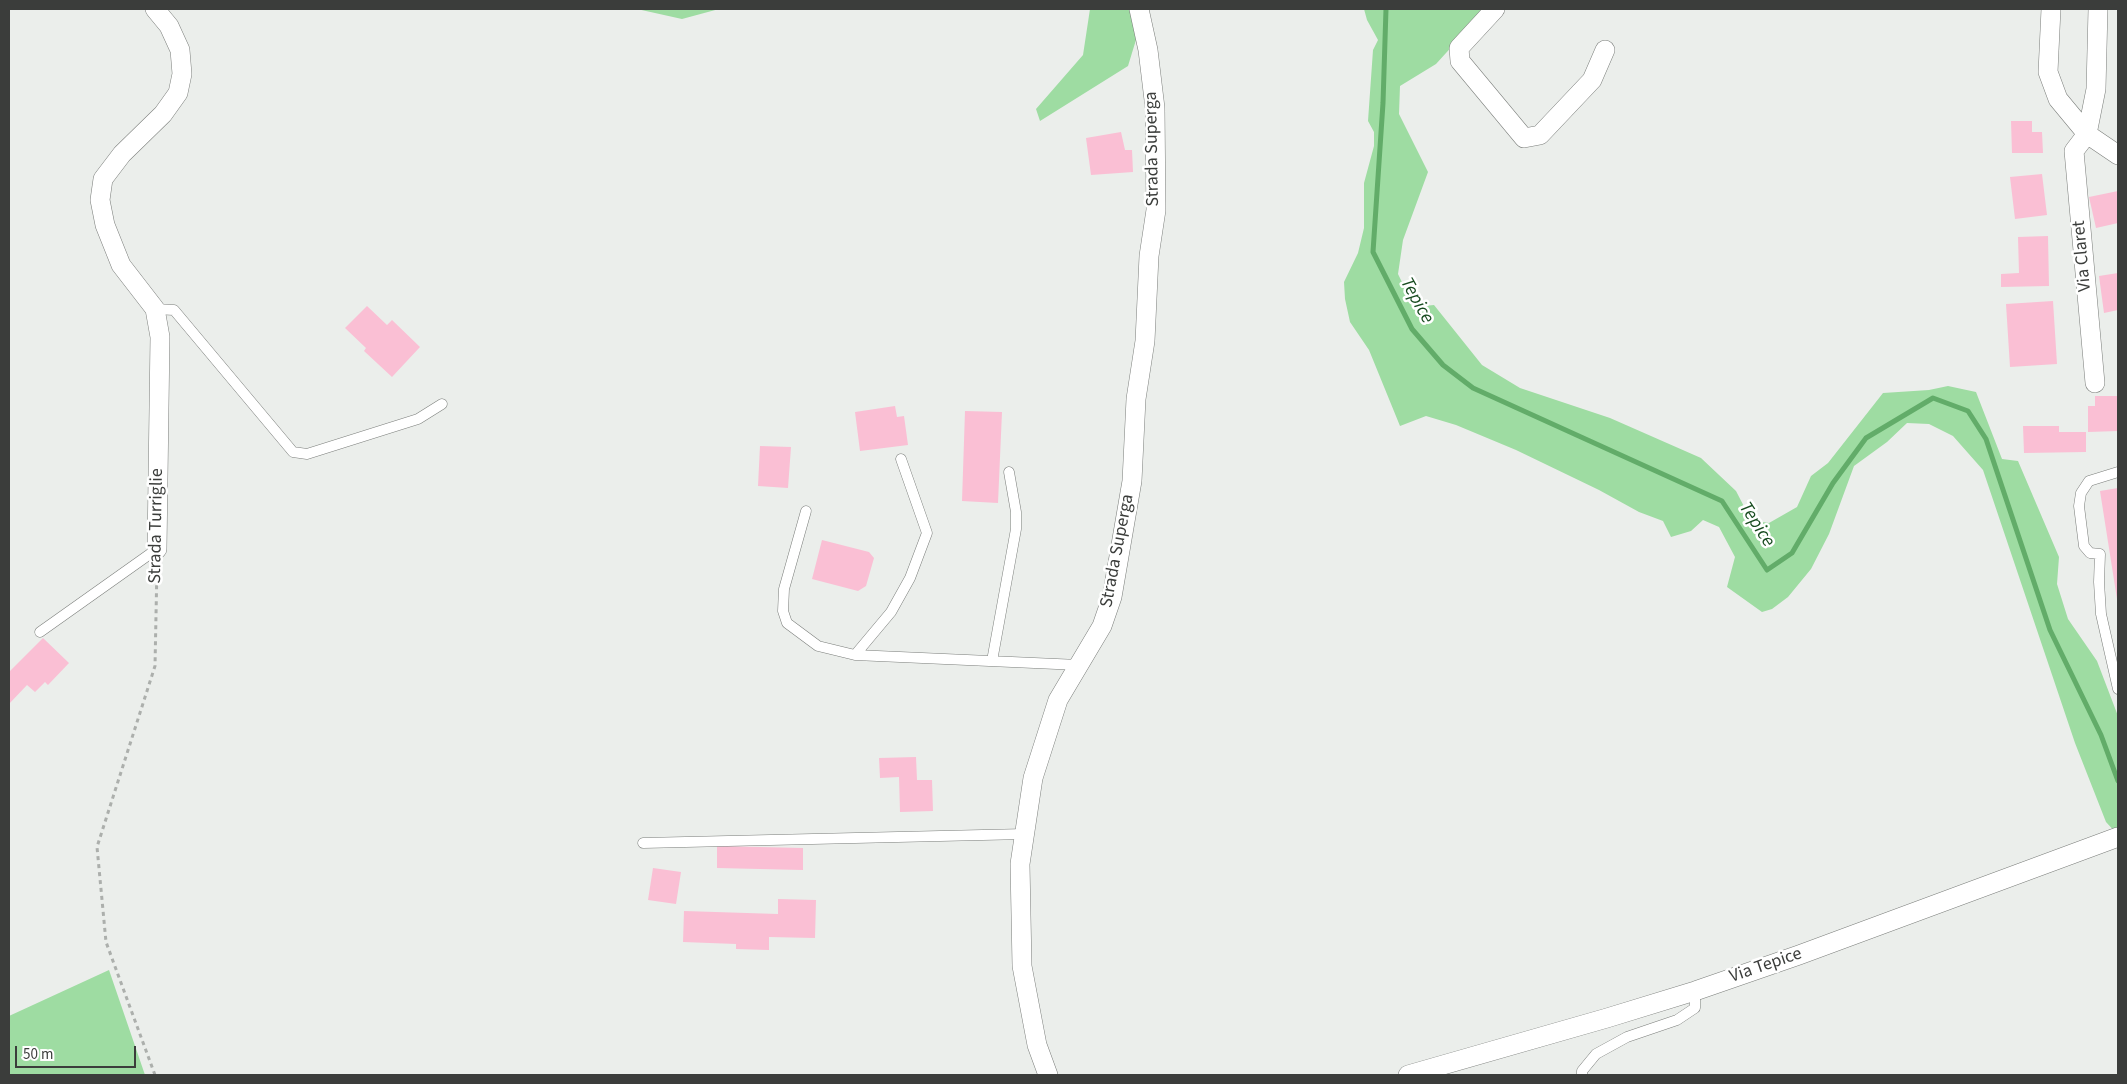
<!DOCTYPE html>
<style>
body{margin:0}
#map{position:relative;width:2127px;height:1084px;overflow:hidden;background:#ebeeeb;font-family:"Source Sans 3",sans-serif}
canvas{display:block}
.frame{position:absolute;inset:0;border:10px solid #3b3d3b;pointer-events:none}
.scale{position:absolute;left:15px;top:1046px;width:121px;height:22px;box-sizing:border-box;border:2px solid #3b3d3b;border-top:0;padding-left:6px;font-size:15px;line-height:18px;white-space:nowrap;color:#3b3d3b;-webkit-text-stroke:4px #fff;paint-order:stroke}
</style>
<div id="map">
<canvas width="2127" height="1084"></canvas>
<div class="frame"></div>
<div class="scale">50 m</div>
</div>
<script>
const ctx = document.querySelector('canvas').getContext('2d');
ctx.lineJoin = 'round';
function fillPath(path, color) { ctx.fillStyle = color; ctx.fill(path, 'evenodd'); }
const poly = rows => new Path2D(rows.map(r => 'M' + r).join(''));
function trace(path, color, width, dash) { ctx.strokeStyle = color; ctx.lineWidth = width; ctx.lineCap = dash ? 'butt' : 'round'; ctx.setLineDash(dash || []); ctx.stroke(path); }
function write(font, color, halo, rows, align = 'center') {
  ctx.font = font + ' "Source Sans 3",sans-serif'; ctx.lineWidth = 5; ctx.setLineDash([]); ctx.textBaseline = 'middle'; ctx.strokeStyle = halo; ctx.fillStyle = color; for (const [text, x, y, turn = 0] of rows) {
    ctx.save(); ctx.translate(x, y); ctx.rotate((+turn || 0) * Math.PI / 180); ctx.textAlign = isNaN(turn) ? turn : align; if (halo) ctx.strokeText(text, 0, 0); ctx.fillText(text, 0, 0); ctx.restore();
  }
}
const green = poly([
 [637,9,719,9,682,19],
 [1090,9,1133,9,1139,30,1128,66,1040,121,1036,109,1083,55],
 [1364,9,1486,9,1436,64,1400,86,1399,114,1428,172,1403,240,1398,274,1414,307,1434,305,1482,365,1520,388,1610,418,1701,458,1736,491,1751,520,1769,523,1797,507,1811,476,1828,463,1883,393,1929,390,1948,386,1976,392,2002,459,2018,461,2059,557,2057,584,2068,619,2097,661,2118,716,2118,835,2106,822,2075,743,1983,470,1953,436,1929,424,1907,423,1887,442,1854,466,1829,534,1811,569,1788,597,1772,609,1762,612,1727,587,1735,557,1719,527,1703,520,1691,531,1671,537,1663,521,1639,512,1599,490,1516,450,1456,425,1426,416,1400,426,1369,350,1350,322,1345,299,1344,282,1358,253,1364,228,1364,183,1374,146,1374,132,1368,121,1373,50,1378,40,1367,20],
 [109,970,145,1075,9,1075,9,1016]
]);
const stream = poly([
 [1386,9,1383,103,1373,252,1412,329,1443,365,1473,388,1722,501,1767,570,1792,553,1833,483,1866,438,1933,398,1968,411,1986,439,2050,630,2101,735,2118,781]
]);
const building = poly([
 [2011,121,2032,121,2032,132,2042,132,2043,153,2012,153],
 [1121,132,1125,150,1132,150,1133,172,1091,175,1086,138],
 [2042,174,2047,215,2015,219,2010,177],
 [2118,191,2118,223,2096,228,2089,197],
 [2048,236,2049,286,2001,287,2001,274,2019,273,2018,237],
 [2118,273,2118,310,2104,313,2099,276],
 [2053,301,2057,364,2010,367,2006,304],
 [367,306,387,325,392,320,420,347,392,377,364,351,366,348,345,328],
 [2095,396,2118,396,2118,431,2088,432,2088,406,2095,406],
 [895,406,897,417,904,416,908,445,860,451,855,412],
 [965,411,1002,412,998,503,962,501],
 [2023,426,2059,426,2059,432,2086,432,2086,452,2024,453],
 [760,446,791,447,788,488,758,486],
 [2118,488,2118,599,2117,599,2100,491],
 [822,540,869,552,874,558,866,586,858,591,812,579],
 [43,638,69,663,48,685,45,682,35,692,27,685,9,704,9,672],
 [916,757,917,780,932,780,933,811,900,812,899,777,880,778,879,758],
 [717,846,803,848,803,870,717,868],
 [653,868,681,872,676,904,648,900],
 [778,899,816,900,815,938,769,937,769,950,736,949,736,944,683,942,684,911,778,914]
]);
const path = poly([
 [155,1075,106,942,97,847,155,666,157,565]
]);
const lane = poly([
 [155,309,174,310,293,452,307,454,418,419,442,404],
 [2118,472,2089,481,2081,493,2079,506,2084,546,2090,553,2100,554,2099,582,2101,614,2118,689],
 [806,511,784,589,783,611,787,623,818,646,855,655,1079,665],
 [40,632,157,549],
 [855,655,891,612,910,578,927,533,901,459],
 [992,661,1016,529,1016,512,1009,472],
 [643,843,1025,834],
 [1582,1075,1582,1071,1596,1054,1627,1037,1677,1020,1695,1008,1695,991]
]);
const street = poly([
 [155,9,169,26,180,50,182,74,178,93,163,114,122,154,103,179,100,200,105,225,121,265,155,309,160,337,157,549],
 [1495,9,1459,48,1460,61,1524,138,1540,135,1592,80,1605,50],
 [2051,9,2048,72,2058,99,2087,134,2118,155],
 [2095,383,2074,151,2087,134,2096,89,2098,9],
 [1048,1075,1037,1045,1022,966,1020,864,1033,778,1058,700,1102,626,1112,597,1132,481,1136,399,1145,341,1149,256,1156,210,1155,108,1148,50,1139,9],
 [1408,1075,1607,1018,1695,991,1799,955,2118,837]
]);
const streetNames = [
 ["Strada Superga",1153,149,-91],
 ["Via Claret",2083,256,-95],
 ["Strada Turriglie",157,526,-89],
 ["Strada Superga",1118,551,-79],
 ["Via Tepice",1766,966,-19]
];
const waterNames = [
 ["Tepice",1416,301,61],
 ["Tepice",1756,525,57]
];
fillPath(green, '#9edca2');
trace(stream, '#62ac69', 5);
fillPath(building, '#fabfd4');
trace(lane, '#7b7e7b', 11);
trace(street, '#7b7e7b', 20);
trace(path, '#acafac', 3, [4, 4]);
trace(lane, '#fff', 10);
trace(street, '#fff', 19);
write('18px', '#3b3d3b', '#fff', streetNames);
write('italic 19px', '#184c20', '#fff', waterNames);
</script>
